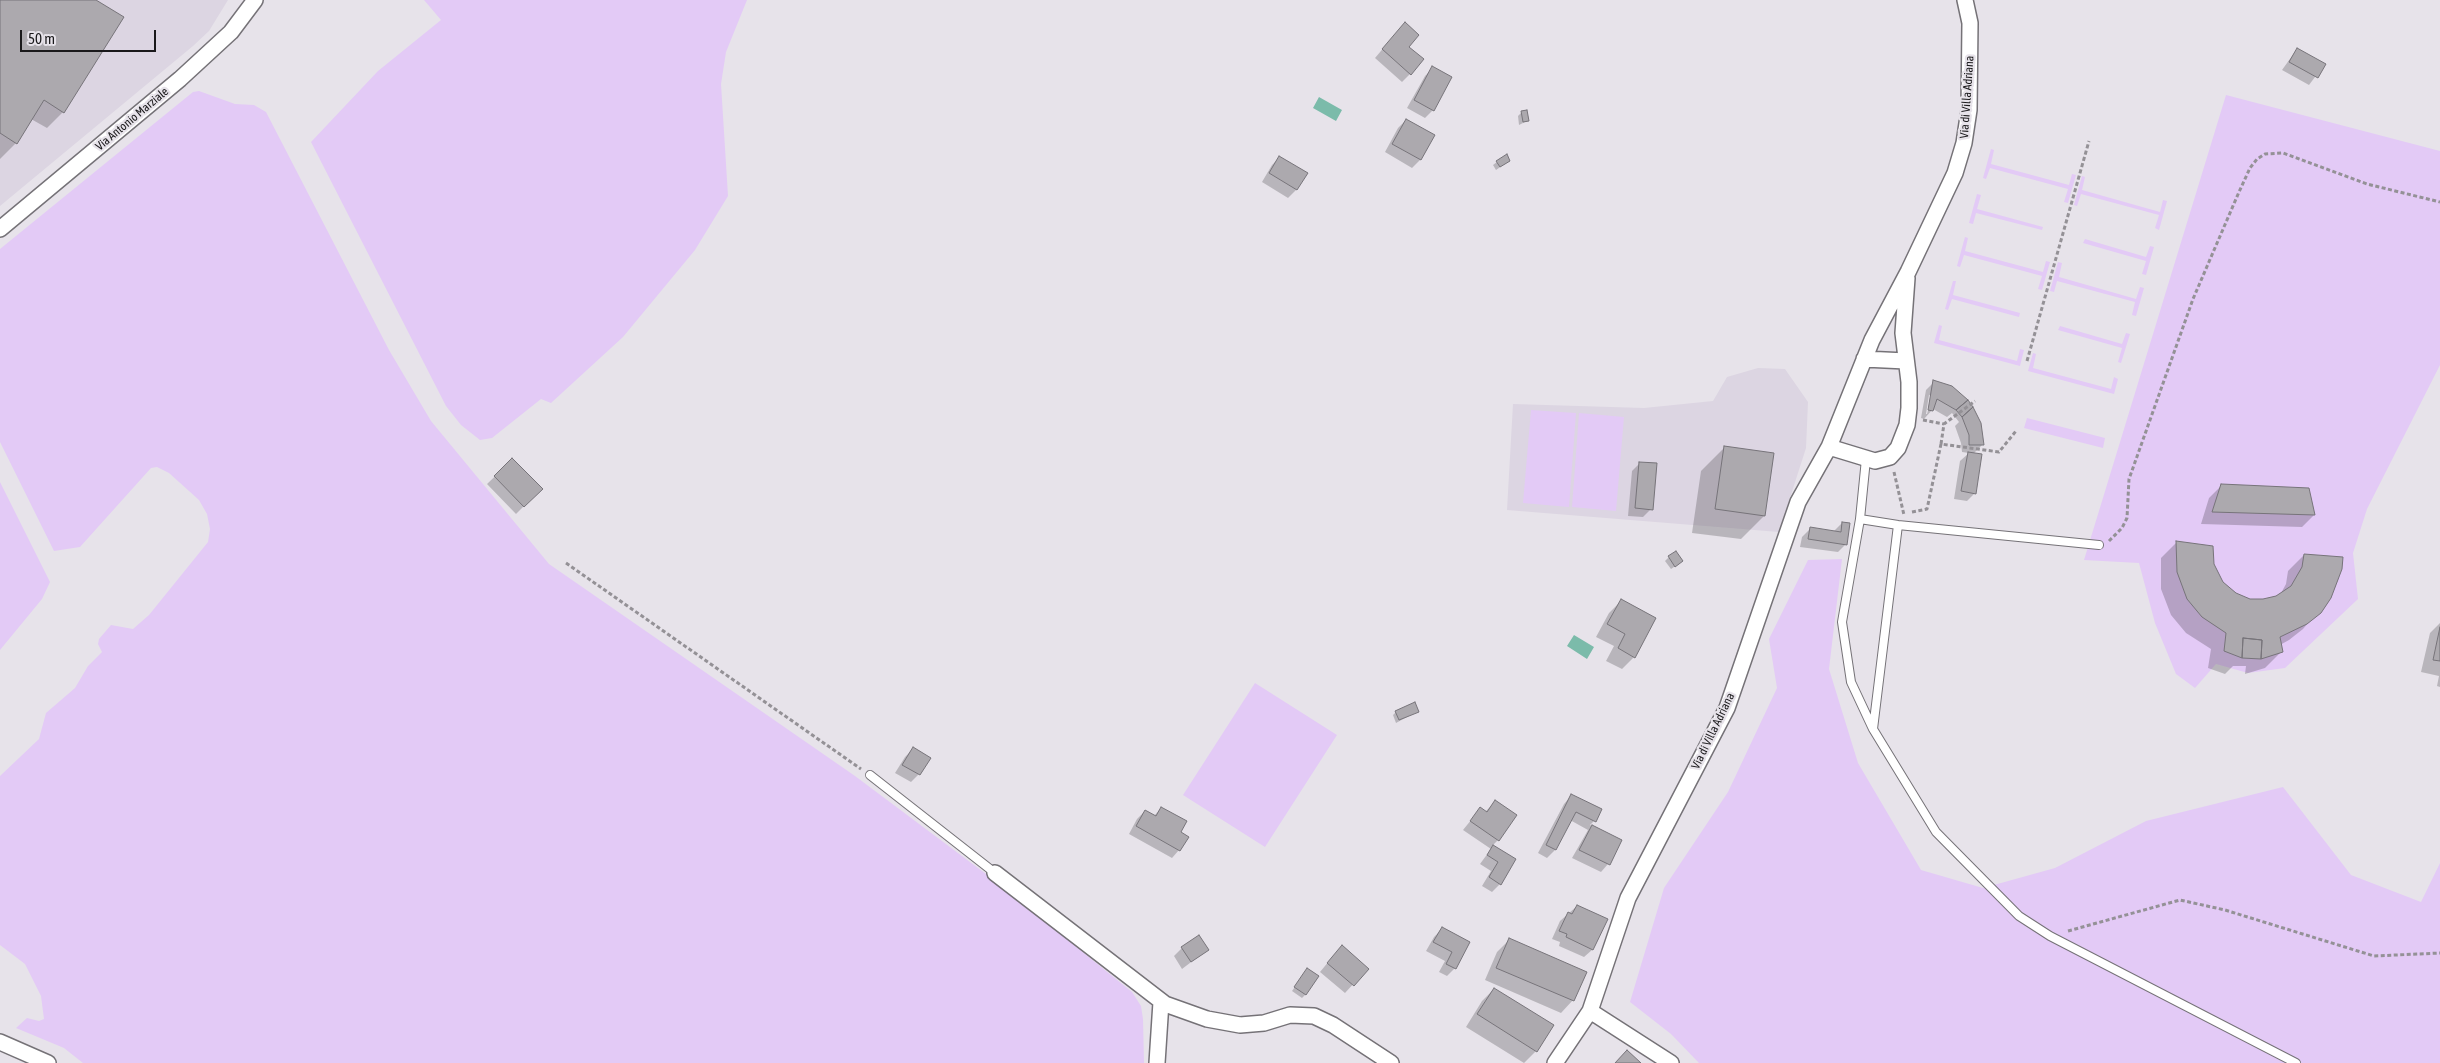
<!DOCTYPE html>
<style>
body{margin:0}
#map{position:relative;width:2440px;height:1063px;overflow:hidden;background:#e7e3ea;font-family:"Asap Condensed",sans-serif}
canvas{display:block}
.scale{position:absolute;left:20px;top:30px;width:136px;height:22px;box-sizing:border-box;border:2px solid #1a191b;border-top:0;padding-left:6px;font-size:15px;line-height:18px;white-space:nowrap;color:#1a191b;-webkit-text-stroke:4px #e7e3ea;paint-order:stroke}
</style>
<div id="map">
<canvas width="2440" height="1063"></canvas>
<div class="scale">50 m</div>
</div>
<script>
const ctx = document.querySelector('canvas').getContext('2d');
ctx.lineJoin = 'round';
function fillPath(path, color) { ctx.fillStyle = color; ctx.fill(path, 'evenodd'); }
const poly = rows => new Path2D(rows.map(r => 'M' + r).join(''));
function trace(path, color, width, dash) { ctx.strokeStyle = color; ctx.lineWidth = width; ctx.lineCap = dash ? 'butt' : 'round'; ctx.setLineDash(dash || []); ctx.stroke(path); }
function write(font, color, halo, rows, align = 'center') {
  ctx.font = font + ' "Asap Condensed",sans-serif'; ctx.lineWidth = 4.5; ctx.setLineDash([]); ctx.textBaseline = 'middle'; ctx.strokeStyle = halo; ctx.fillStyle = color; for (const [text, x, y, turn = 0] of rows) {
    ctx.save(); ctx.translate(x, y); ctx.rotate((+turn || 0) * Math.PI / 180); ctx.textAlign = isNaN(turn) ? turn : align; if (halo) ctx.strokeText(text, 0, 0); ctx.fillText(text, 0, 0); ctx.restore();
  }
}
const built = poly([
 [0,0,228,0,209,31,193,46,0,206],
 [1758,368,1785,369,1808,402,1806,448,1779,532,1507,510,1513,404,1644,408,1713,401,1727,377]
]);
const green = poly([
 [424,0,747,0,726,52,721,84,728,196,695,250,623,337,551,403,541,399,492,438,480,440,461,425,446,406,311,142,378,71,441,20],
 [199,91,235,104,254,105,266,112,389,350,431,421,549,564,855,776,990,877,1132,992,1141,1006,1143,1019,1144,1063,83,1063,64,1048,16,1028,27,1018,39,1021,44,1019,41,996,25,964,0,945,0,776,39,739,46,713,75,688,88,666,102,652,98,644,99,639,111,625,133,629,149,615,208,542,210,529,207,514,199,500,169,473,157,467,151,468,80,547,54,551,0,442,0,249,193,92],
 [2226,95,2440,151,2440,365,2367,509,2353,553,2358,599,2285,668,2248,673,2216,664,2195,688,2176,674,2155,623,2139,563,2084,560],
 [1991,149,1994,150,1991,164,2069,185,2072,174,2076,175,2068,203,2064,202,2068,189,1990,168,1986,179,1983,178],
 [2082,176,2085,177,2082,190,2160,212,2163,200,2167,201,2159,230,2155,228,2159,215,2081,194,2077,206,2074,205],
 [1977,194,1981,195,1977,209,2043,227,2042,230,1976,213,1973,224,1969,223],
 [1965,237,1968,238,1965,251,2043,272,2046,261,2050,262,2042,290,2038,289,2042,276,1964,255,1960,267,1957,266],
 [2085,239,2146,257,2150,246,2154,247,2146,275,2142,274,2146,261,2083,243],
 [2058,262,2062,263,2059,277,2136,299,2140,287,2144,288,2136,316,2132,315,2135,302,2057,281,2054,292,2050,291],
 [1953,281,1956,281,1953,295,2020,313,2019,317,1952,299,1948,310,1945,309],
 [1939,325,1942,326,1939,340,2017,361,2020,349,2024,350,2020,366,1934,343],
 [2060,326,2122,344,2126,333,2130,334,2121,363,2118,362,2122,348,2058,330],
 [2033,353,2036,354,2033,368,2111,389,2114,377,2118,379,2114,394,2028,371],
 [1531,410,1576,413,1569,507,1523,503],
 [1579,413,1624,417,1616,511,1572,507],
 [2027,418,2105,438,2103,448,2024,428],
 [0,482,50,582,42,599,0,650],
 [1842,559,1829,669,1858,763,1921,870,1983,888,2055,868,2146,821,2283,787,2351,875,2421,902,2440,863,2440,1063,1699,1063,1671,1034,1630,1002,1664,888,1728,792,1777,688,1769,639,1808,560],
 [1255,683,1337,735,1265,847,1183,795]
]);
const water = poly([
 [1319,97,1342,110,1336,121,1313,108],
 [1574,635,1594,647,1587,659,1567,646]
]);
const shadow = poly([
 [0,0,94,0,63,112,47,128,31,119,16,143,0,159],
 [1397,32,1408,47,1410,74,1402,82,1375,58],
 [2297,49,2324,65,2309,85,2282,70],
 [1433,68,1433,110,1425,118,1407,108,1425,76],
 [1522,112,1527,121,1519,125,1518,116],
 [1406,120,1434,136,1420,160,1412,168,1385,152,1398,128],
 [1280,157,1306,173,1296,190,1288,198,1262,182,1272,165],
 [1509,161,1496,170,1493,165,1497,162],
 [1934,382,1951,388,1982,445,1973,454,1975,493,1967,501,1954,499,1960,461,1969,453,1962,452,1961,443,1955,426,1959,422,1952,413,1947,417,1933,409,1924,419,1921,418,1926,390],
 [1929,395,1932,396,1927,414,1926,414],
 [1725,447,1764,516,1741,539,1692,533,1701,471],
 [512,460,541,489,516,514,487,484],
 [1640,463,1651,509,1643,517,1628,516,1632,471],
 [2222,485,2314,515,2302,527,2201,524,2209,498],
 [1842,523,1846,544,1838,552,1800,547,1802,537,1810,529,1834,531],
 [2177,542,2213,564,2222,583,2235,594,2250,600,2263,600,2280,595,2286,584,2288,571,2304,555,2342,558,2338,580,2330,597,2303,629,2289,640,2280,645,2281,652,2265,668,2245,674,2246,666,2233,666,2225,674,2208,668,2211,649,2186,633,2171,615,2161,589,2161,558],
 [1669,557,1677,565,1671,569,1665,561],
 [1621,601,1634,657,1622,669,1606,661,1614,646,1596,637,1609,613],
 [2440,623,2440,687,2437,686,2439,676,2421,672,2430,633],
 [1418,711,1396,723,1393,715,1396,712],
 [913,749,919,774,911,782,895,773,905,757],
 [1571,796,1594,821,1590,825,1620,841,1608,864,1601,872,1572,858,1588,830,1570,820,1555,850,1547,858,1538,853,1564,804],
 [1495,802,1498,840,1492,846,1514,859,1500,884,1492,892,1482,886,1491,871,1480,864,1491,849,1463,830,1480,809,1485,812],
 [1161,808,1179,833,1179,850,1172,858,1129,834,1137,819,1145,811,1154,816],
 [1577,906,1592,950,1584,957,1559,946,1560,942,1552,939,1560,921],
 [1442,929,1469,943,1455,968,1447,976,1439,972,1445,961,1426,951,1434,937],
 [1509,940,1573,1000,1561,1013,1485,980,1497,952],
 [1182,948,1207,950,1182,969,1174,956],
 [1334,955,1367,969,1345,993,1320,972],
 [1307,970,1306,994,1302,998,1292,991],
 [1494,989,1536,1051,1524,1063,1466,1027,1482,1001]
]);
const building = poly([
 [0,0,96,0,124,17,64,113,44,100,17,144,0,133,0,0],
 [1405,22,1419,35,1409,47,1424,59,1411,75,1382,49,1405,22],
 [2297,48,2326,64,2318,78,2289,62,2297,48],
 [1432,66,1452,77,1434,111,1414,100,1432,66],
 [1527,110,1529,121,1523,122,1521,111,1527,110],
 [1406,119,1435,135,1421,160,1392,144,1406,119],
 [1507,154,1510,161,1500,167,1496,161,1507,154],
 [1279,156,1308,173,1297,190,1269,173,1279,156],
 [1933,380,1952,386,1968,400,1956,410,1937,399,1933,411,1928,410,1933,380],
 [1968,400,1973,407,1962,417,1956,410,1968,400],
 [1973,407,1981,423,1984,445,1969,445,1969,435,1962,417,1973,407],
 [1724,446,1774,453,1765,516,1715,509,1724,446],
 [1968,452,1982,454,1976,494,1961,491,1968,452],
 [512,458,543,489,524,507,494,476,512,458],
 [1639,462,1657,463,1653,510,1635,508,1639,462],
 [2221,484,2309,488,2315,515,2212,512,2221,484],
 [1842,522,1850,523,1847,545,1808,539,1810,527,1841,532,1842,522],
 [2176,541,2213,546,2214,564,2223,582,2236,593,2250,599,2263,599,2276,596,2291,586,2302,567,2304,554,2343,557,2342,569,2331,598,2321,613,2307,624,2280,637,2283,652,2261,659,2262,640,2243,638,2242,658,2224,651,2226,633,2202,617,2187,599,2177,572,2176,541],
 [1676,551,1683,561,1675,567,1668,556,1676,551],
 [1621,599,1656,618,1635,658,1618,648,1625,634,1607,624,1621,599],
 [2440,627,2440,661,2433,660,2440,627],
 [2243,638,2262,640,2261,659,2242,658,2243,638],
 [1415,702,1419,712,1399,720,1395,711,1415,702],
 [913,747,931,758,920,775,902,765,913,747],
 [1571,794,1602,809,1596,822,1576,812,1556,850,1546,845,1571,794],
 [1495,800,1517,815,1499,841,1470,821,1480,807,1487,812,1495,800],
 [1161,807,1187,821,1181,832,1189,837,1180,851,1136,826,1145,810,1156,816,1161,807],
 [1592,825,1622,840,1610,865,1579,850,1592,825],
 [1493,845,1516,859,1501,885,1489,877,1498,862,1487,855,1493,845],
 [1577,905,1608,919,1593,950,1566,937,1567,934,1559,931,1568,912,1572,914,1577,905],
 [1442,927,1470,942,1456,969,1446,964,1452,952,1433,942,1442,927],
 [1199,935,1209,950,1191,962,1181,947,1199,935],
 [1509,938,1587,972,1574,1001,1496,968,1509,938],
 [1342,945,1369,969,1354,986,1327,963,1342,945],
 [1307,968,1319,976,1306,995,1294,987,1307,968],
 [1494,988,1554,1025,1537,1052,1477,1014,1494,988],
 [1627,1050,1641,1063,1615,1063,1627,1050]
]);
const path = poly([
 [2027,361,2089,141],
 [1923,420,1944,424],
 [1941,444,1944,424,1975,401],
 [1894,472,1904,515],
 [1912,512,1927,509,1941,444,1999,452,2016,431],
 [2109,541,2122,528,2127,518,2129,479,2193,299,2239,192,2250,168,2257,159,2265,154,2283,153,2367,184,2440,202],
 [566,563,861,769],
 [2068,931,2180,900,2225,910,2374,956,2440,953]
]);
const service = poly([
 [1860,519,1866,459],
 [1898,525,1873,729,1936,832,2019,916,2050,936,2296,1063],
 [1873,729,1851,682,1842,622,1860,519,1898,525,2099,545],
 [870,775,995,873]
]);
const minor = poly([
 [0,229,180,79,231,32,255,0],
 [1864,359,1906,361],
 [1829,447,1875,461,1890,457,1898,448,1907,425,1909,408,1909,382,1903,333,1907,278],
 [995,873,1165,1004,1207,1019,1240,1025,1264,1023,1290,1015,1314,1016,1333,1025,1391,1063],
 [1590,1011,1671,1063],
 [0,1042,48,1063],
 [1157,1063,1161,1002],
 [1555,1063,1590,1011,1628,898,1727,708,1798,502,1829,447,1872,340,1908,272,1955,173,1964,143,1969,110,1970,23,1965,0]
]);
const streetNames = [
 ["Via di Villa Adriana",1967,97,-86],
 ["Via Antonio Marziale",132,119,-40],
 ["Via di Villa Adriana",1713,731,-64]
];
fillPath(built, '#dcd5e2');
fillPath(green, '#e3caf6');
fillPath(water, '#7bbbaa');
fillPath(shadow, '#0003');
fillPath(building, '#aca9ae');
trace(building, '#77747a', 1);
trace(service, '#757277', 10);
trace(minor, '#757277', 18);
trace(path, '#949196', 3, [4, 2.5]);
trace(service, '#fff', 8);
trace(minor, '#fff', 15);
write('12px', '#1a191b', '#e7e3ea', streetNames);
</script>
